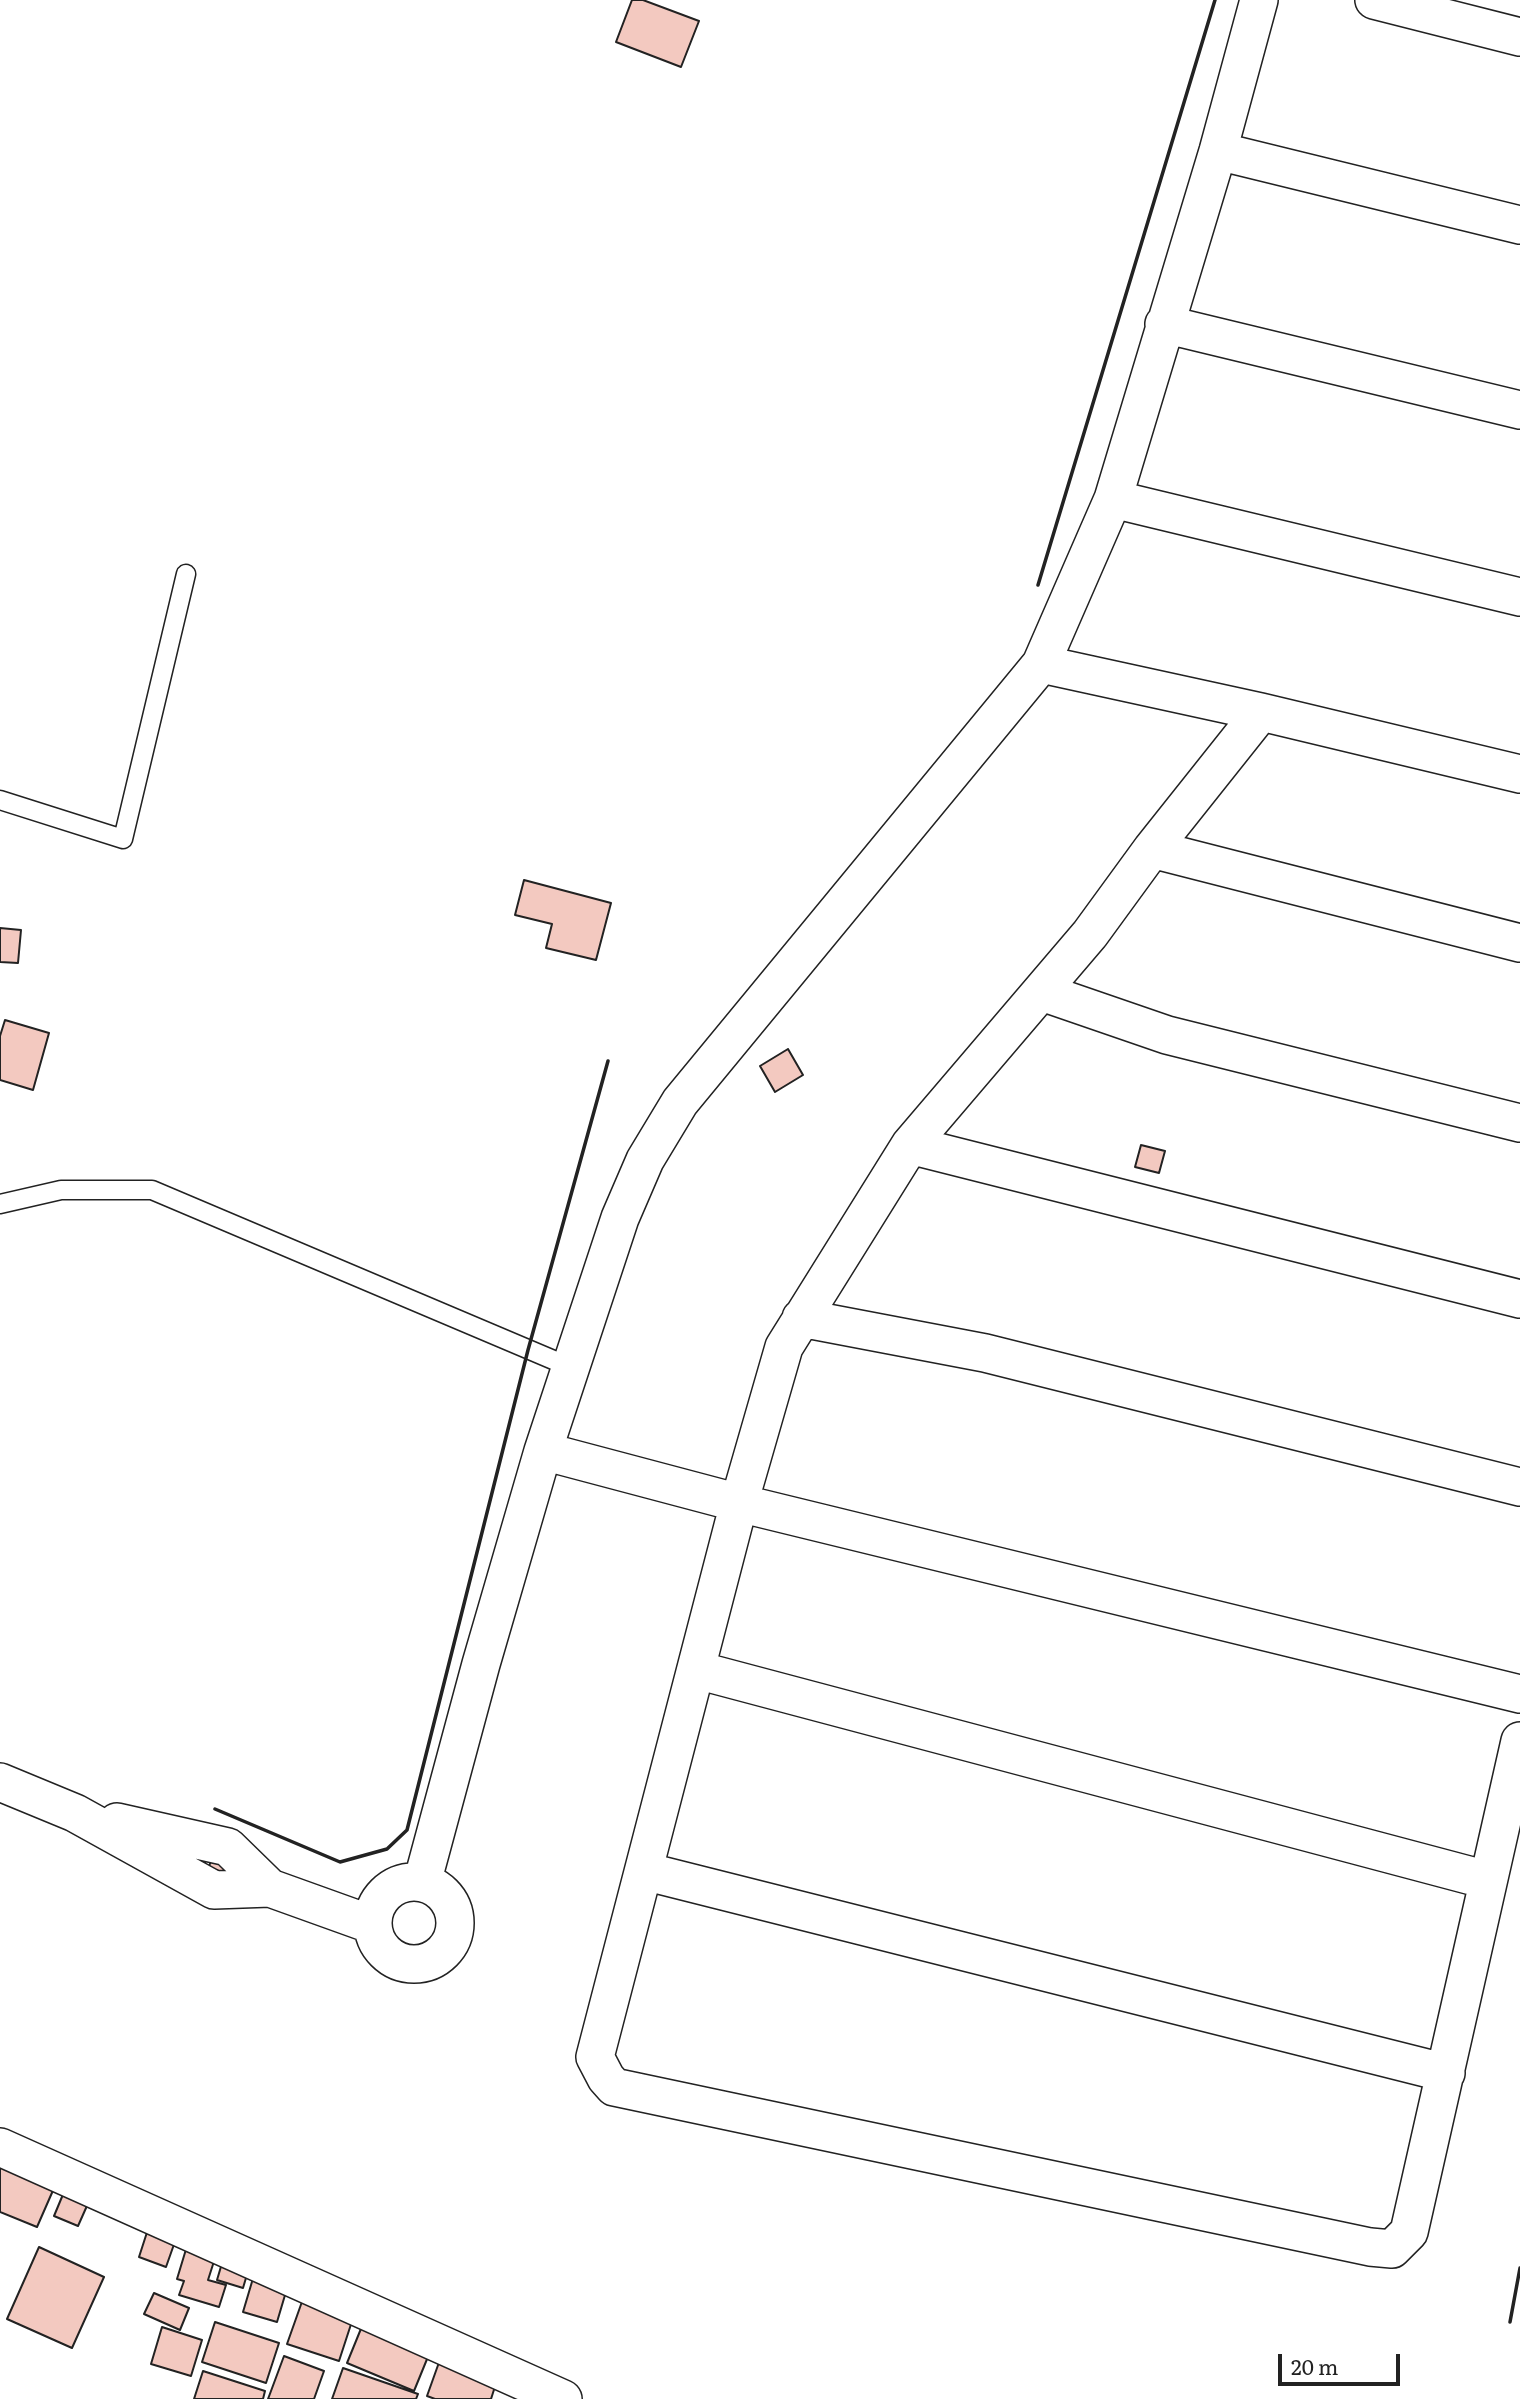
<!DOCTYPE html>
<style>
body{margin:0}
#map{position:relative;width:1520px;height:2399px;overflow:hidden;background:#fff;font-family:Literata,serif}
canvas{display:block}
.scale{position:absolute;left:1278px;top:2354px;width:122px;height:32px;box-sizing:border-box;border:4px solid #222;border-top:0;padding-left:9px;font-size:21px;line-height:24px;white-space:nowrap;color:#222;-webkit-text-stroke:5px #fff;paint-order:stroke}
</style>
<div id="map">
<canvas width="1520" height="2399"></canvas>
<div class="scale">20 m</div>
</div>
<script>
const ctx = document.querySelector('canvas').getContext('2d');
ctx.lineJoin = 'round';
function fillPath(path, color) { ctx.fillStyle = color; ctx.fill(path, 'evenodd'); }
const poly = rows => new Path2D(rows.map(r => 'M' + r).join(''));
function trace(path, color, width, dash) { ctx.strokeStyle = color; ctx.lineWidth = width; ctx.lineCap = dash ? 'butt' : 'round'; ctx.setLineDash(dash || []); ctx.stroke(path); }
const building = poly([
 [632,0,643,0,699,21,681,67,616,42,632,0],
 [524,880,611,903,596,960,546,948,552,924,515,915,524,880],
 [0,928,21,930,18,963,0,962,0,928],
 [5,1020,49,1033,33,1090,0,1080,0,1036,5,1020],
 [788,1049,803,1075,775,1092,760,1066,788,1049],
 [1141,1145,1165,1151,1159,1173,1135,1167,1141,1145],
 [213,1855,238,1862,231,1883,206,1875,213,1855],
 [0,2154,58,2179,37,2227,0,2212,0,2154],
 [69,2180,94,2190,78,2226,54,2216,69,2180],
 [150,2223,178,2233,166,2267,139,2257,150,2223],
 [187,2246,216,2255,208,2280,226,2285,219,2307,179,2295,184,2281,177,2279,187,2246],
 [39,2247,104,2277,72,2348,7,2319,39,2247],
 [225,2253,251,2261,243,2288,217,2280,225,2253],
 [254,2275,288,2285,277,2322,243,2312,254,2275],
 [154,2293,189,2308,180,2330,144,2314,154,2293],
 [304,2296,355,2312,339,2361,287,2344,304,2296],
 [367,2314,434,2342,414,2391,347,2363,367,2314],
 [215,2322,279,2343,266,2383,202,2362,215,2322],
 [162,2327,202,2340,191,2376,151,2364,162,2327],
 [442,2354,499,2374,491,2399,435,2399,427,2396,442,2354],
 [284,2356,324,2371,314,2399,268,2399,284,2356],
 [343,2368,418,2394,416,2399,332,2399,343,2368],
 [203,2371,265,2391,263,2399,194,2399,203,2371]
]);
const lane = poly([
 [0,800,123,839,186,574],
 [0,1204,61,1190,152,1190,570,1367]
]);
const street = poly([
 [1374,0,1520,37],
 [1218,151,1520,225],
 [1164,324,1520,410],
 [1113,499,1520,597],
 [1041,664,1261,712,1520,774],
 [1261,712,1152,849,1090,934,910,1145,784,1347,739,1503,595,2057,606,2078,614,2087,1370,2247,1392,2249,1409,2232,1520,1741],
 [1152,849,1520,943],
 [1042,992,1167,1035,1520,1123],
 [910,1145,1520,1299],
 [801,1318,985,1353,1520,1487],
 [543,1451,739,1503,1520,1694],
 [697,1670,1487,1880],
 [0,1782,75,1813,214,1890,270,1888,373,1925],
 [117,1822,228,1847,270,1888],
 [644,1871,1446,2073],
 '373 1923a41 41 0 1 1 82 0a41 41 0 1 1-82 0Z',
 [422,1883,481,1664,543,1451,620,1218,645,1160,680,1102,1041,664,1113,499,1218,151,1259,0],
 [0,2147,563,2399]
]);
const wall = poly([
 [1038,585,1215,0],
 [215,1809,340,1862,387,1849,407,1830,528,1350,608,1061],
 [1510,2322,1520,2268]
]);
fillPath(building, '#f3c9c0');
trace(building, '#222', 2);
trace(lane, '#222', 21);
trace(street, '#222', 40);
trace(lane, '#fff', 18);
trace(street, '#fff', 37);
trace(wall, '#222', 3.5);
</script>
